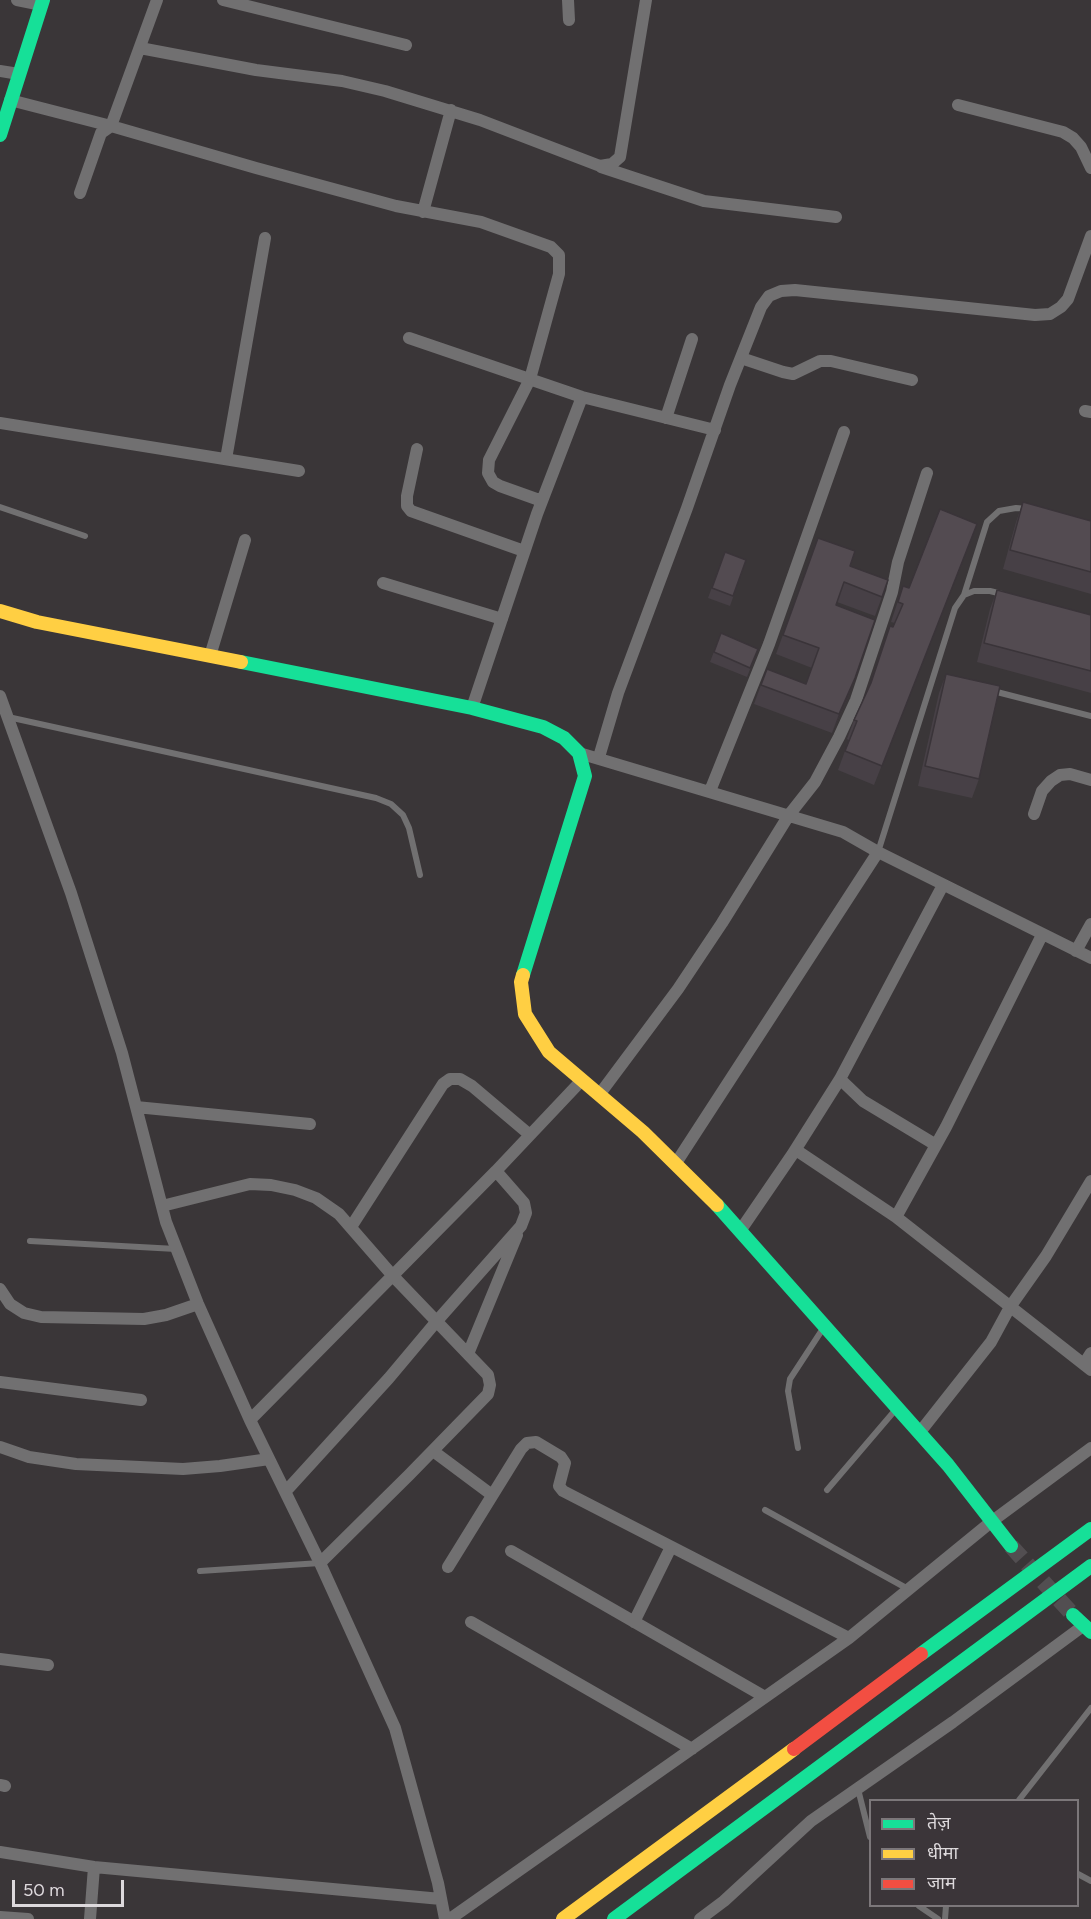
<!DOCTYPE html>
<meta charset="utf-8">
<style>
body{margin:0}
#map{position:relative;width:1091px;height:1919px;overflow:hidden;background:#3a3638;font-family:Figtree,"Noto Sans Devanagari",sans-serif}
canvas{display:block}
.legend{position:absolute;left:869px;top:1799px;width:210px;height:108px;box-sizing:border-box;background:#3b3539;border:2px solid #7c777a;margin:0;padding:8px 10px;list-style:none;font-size:18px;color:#ddd9dc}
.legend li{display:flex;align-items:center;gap:12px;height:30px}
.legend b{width:30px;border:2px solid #7c777a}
.scale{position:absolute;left:12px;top:1880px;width:112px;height:27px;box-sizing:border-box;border:3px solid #ddd9dc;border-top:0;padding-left:8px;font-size:18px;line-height:21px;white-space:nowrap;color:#ddd9dc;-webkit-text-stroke:4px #3b3539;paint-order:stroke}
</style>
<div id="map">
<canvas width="1091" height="1919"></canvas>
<ul class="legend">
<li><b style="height:8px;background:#16e098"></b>तेज़</li>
<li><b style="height:8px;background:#ffcf43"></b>धीमा</li>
<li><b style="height:8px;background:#f24e42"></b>जाम</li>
</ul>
<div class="scale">50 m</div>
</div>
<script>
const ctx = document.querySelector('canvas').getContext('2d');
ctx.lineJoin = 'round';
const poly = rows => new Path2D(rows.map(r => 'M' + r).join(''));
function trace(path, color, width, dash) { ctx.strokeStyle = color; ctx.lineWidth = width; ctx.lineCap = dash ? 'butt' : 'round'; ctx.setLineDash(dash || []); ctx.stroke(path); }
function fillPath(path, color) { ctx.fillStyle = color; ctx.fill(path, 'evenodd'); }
const secondaryTunnel = poly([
 [1011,1546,1073,1615]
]);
const lane = poly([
 [0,507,85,536],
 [964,595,987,522,999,511,1016,508,1028,509],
 [993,691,1091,716],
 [8,717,376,798,391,804,403,815,409,828,420,875],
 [878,852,955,608,964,595,974,591,990,591,1002,594],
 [30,1241,176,1249],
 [798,1448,788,1391,790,1379,824,1327],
 [827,1490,897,1408],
 [765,1510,908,1589],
 [200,1571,320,1563],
 [858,1789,870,1837],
 [1019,1800,1091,1708],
 [1078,1874,1091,1881],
 [919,1906,938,1919],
 [945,1919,946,1906]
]);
const street = poly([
 [17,0,42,5],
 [223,0,406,45],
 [568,0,569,20],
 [140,48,256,70,342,81,385,91,480,120,600,166,612,164,620,157,646,0],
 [0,71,19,74],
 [10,100,111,126,256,168,396,206,481,222,551,247,559,255,559,274,530,379,489,460,488,473,493,482,500,486,542,501],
 [958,105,1063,132,1073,138,1081,147,1091,168],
 [601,167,704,201,836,217],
 [80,193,101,133,111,126,157,0],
 [423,212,451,110],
 [409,338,582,397,715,430],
 [741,358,783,372,793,374,820,361,831,361,912,380],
 [1085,411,1091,412],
 [666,418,692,339],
 [0,423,299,471],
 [417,449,407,496,407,506,411,511,524,551],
 [226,459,265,238],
 [383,583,502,619],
 [210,656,245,540],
 [0,696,71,893,122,1053,166,1222,198,1304,250,1420,320,1563,395,1728,438,1883,445,1919],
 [472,708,537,514,582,397],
 [579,753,843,832,878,852,1091,958],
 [599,757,618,693,687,508,730,385,761,307,769,296,781,291,795,290,1035,315,1050,314,1061,307,1068,299,1091,236],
 [710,791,769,644,844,432],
 [1034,814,1042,791,1051,781,1060,775,1070,774,1091,780],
 [1076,951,1091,924],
 [840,1079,863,1101,936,1145],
 [599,1095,678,989,722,923,789,815,815,782,839,737,856,700,892,592,898,562,927,473],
 [136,1107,310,1124],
 [796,1150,896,1217,1091,1370],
 [676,1163,878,852],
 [162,1206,250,1184,271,1185,295,1190,316,1198,339,1214,393,1276,488,1375,490,1385,488,1394,409,1475,320,1563],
 [896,1217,946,1127,1042,935],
 [351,1227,443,1084,450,1079,460,1079,472,1086,530,1135],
 [740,1231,792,1155,840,1079,943,885],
 [0,1289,10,1304,24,1313,41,1317,144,1319,166,1315,198,1304],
 [468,1354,517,1235],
 [1084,1364,1091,1353],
 [0,1382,141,1400],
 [250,1420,496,1171,582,1080],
 [920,1432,991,1342,1010,1307,1046,1256,1091,1181],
 [0,1447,29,1457,76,1464,183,1469,220,1466,269,1459],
 [433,1451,492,1495],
 [286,1491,389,1378,436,1322,521,1226,526,1213,524,1203,496,1171],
 [511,1551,765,1697],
 [448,1567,521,1449,527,1443,536,1442,561,1457,565,1463,559,1486,563,1491,849,1638],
 [471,1622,692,1749],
 [634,1622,671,1547],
 [0,1659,48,1665],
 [0,1785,5,1786],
 [0,1852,94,1867,441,1899],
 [0,1917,28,1919],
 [90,1919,94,1867],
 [450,1919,849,1638,991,1522,1091,1448],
 [700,1919,724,1901,811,1821,953,1722,1083,1626]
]);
const fast = poly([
 [0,135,43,0],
 [241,662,472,708,543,727,564,738,579,753,585,776,523,975],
 [717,1205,948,1465,1011,1546],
 [1073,1615,1091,1632],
 [921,1654,1091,1529],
 [614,1919,1091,1566]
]);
const slow = poly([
 [0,611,37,622,241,662],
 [523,975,521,982,525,1014,549,1052,643,1132,717,1205],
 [563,1919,794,1749]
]);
const jam = poly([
 [794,1749,921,1654]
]);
const wall = poly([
 [1023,502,1091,521,1091,594,1003,569,1016,522],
 [977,524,874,785,838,770,849,740,847,739,854,720,869,688,890,626,893,627,895,623,891,622,903,586,909,588],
 [818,538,850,566,888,580,875,616,837,602,836,605,855,678,848,697,832,733,754,704,761,685,806,684,812,668,776,654],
 [725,552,746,560,730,606,708,598],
 [997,590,1091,615,1091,693,977,662,990,609],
 [721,633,758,649,747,677,710,662],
 [946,674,979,779,972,798,918,786,939,693]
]);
const shadedWall = poly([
 [855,678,848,697,832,733,839,714]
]);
const building = poly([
 [1023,502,1091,521,1091,572,1010,550,1023,502],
 [940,509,977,524,882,766,845,751,857,721,854,720,871,683,890,626,893,627,903,604,898,602,903,586,909,588,940,509],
 [818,538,855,551,850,566,888,580,882,597,844,582,836,605,875,620,855,678,839,714,761,685,767,669,806,684,819,648,783,635,818,538],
 [725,552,746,560,733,596,712,588,725,552],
 [997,590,1091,615,1091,671,984,643,997,590],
 [721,633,758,649,750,668,714,652,721,633],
 [946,674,1000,686,979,779,925,766,946,674]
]);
trace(secondaryTunnel, '#524e51', 16, [16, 8]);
trace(lane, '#717071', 6);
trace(street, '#717071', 12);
trace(fast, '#16e098', 14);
trace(slow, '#ffcf43', 14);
trace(jam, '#f24e42', 14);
fillPath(wall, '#474046');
fillPath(shadedWall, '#3a3439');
fillPath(building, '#534b51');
trace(building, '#3a3439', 1.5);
</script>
